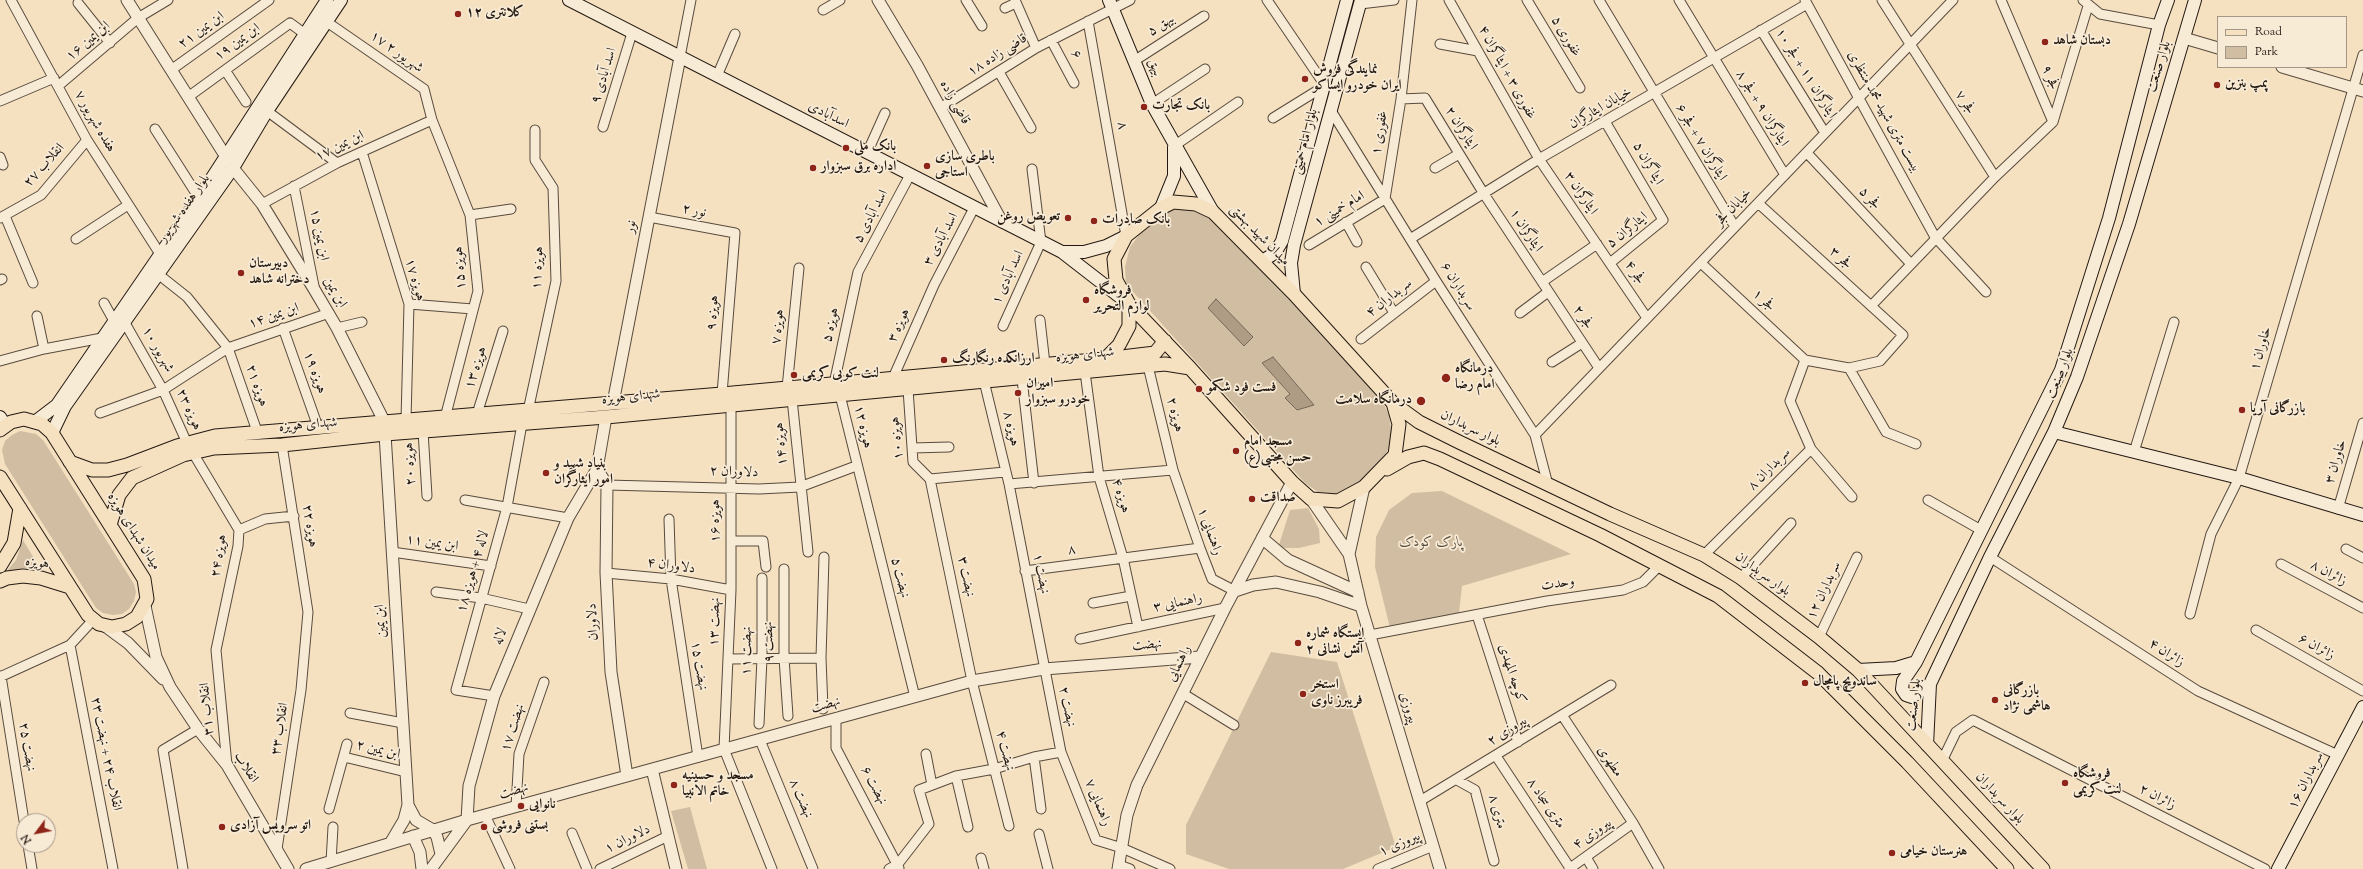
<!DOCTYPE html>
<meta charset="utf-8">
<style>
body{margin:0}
#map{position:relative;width:2363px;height:869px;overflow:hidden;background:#f5e0c0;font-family:"Sorts Mill Goudy",serif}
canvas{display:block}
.legend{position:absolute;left:2217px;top:16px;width:130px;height:52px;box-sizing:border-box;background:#f8ebd6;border:1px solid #a39788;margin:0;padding:5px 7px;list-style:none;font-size:12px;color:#231912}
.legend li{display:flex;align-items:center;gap:8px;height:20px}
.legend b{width:20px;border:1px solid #a39788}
.north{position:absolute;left:16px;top:813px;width:40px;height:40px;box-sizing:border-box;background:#f8ebd6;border:1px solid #a39788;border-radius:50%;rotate:238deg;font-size:11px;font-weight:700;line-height:16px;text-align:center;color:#231912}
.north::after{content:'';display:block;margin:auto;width:14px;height:18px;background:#8f2418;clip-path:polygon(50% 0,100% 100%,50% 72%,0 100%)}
</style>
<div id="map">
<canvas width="2363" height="869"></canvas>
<ul class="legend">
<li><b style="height:5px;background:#f5e0c0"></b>Road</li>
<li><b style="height:11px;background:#d1bea2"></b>Park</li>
</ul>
<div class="north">N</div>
</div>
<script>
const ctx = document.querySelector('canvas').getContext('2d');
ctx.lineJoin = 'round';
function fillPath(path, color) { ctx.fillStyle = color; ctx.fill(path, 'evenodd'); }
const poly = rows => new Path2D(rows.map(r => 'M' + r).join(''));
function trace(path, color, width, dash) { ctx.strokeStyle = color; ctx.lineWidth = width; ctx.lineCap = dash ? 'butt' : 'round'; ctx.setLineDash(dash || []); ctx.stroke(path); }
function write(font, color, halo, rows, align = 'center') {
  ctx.font = font + ' "Sorts Mill Goudy",Amiri,serif'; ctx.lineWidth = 3.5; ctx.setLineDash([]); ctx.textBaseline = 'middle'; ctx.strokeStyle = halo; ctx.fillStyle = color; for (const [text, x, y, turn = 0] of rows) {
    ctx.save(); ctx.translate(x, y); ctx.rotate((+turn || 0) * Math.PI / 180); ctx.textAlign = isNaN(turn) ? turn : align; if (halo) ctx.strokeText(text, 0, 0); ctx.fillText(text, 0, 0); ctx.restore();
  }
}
const green = poly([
 [1187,207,1213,218,1379,395,1389,415,1393,442,1381,461,1354,487,1336,494,1318,492,1305,483,1126,284,1125,267,1130,247,1145,227,1164,211],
 [1273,357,1313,405,1286,398,1290,394,1263,364],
 [20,431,36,434,43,440,134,584,136,592,134,601,129,609,122,614,113,615,103,613,96,608,5,464,2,450,5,441,12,435],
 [1442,491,1571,554,1462,586,1458,622,1392,636,1375,567,1376,537,1389,510,1412,493],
 [1308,508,1319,529,1320,543,1299,548,1278,548,1290,510],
 [23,540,41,570,24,568,6,572,16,560],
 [1271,652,1337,662,1396,847,1343,869,1229,869,1186,854,1186,825],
 [690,807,707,869,688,869,671,811]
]);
const water = poly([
 [1216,299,1253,337,1244,346,1208,308,1216,299],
 [1273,357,1314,405,1297,410,1285,398,1290,394,1262,363,1273,357]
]);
const minor = poly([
 [11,0,87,140,160,254],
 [966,0,982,26],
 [1015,0,1036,48],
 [1267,0,1324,84],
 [1449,0,1539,159,1647,318],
 [1527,0,1580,88],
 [1599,0,1735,227],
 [1679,0,1785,175],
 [1805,0,1935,237,1986,292],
 [1882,0,1995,177],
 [2001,0,2053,122],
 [2083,0,2100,14,2159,25],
 [78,3,110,43],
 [1360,4,1394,0],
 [1005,8,1016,3],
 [823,10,840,0],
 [1088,21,1126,236],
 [327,22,424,89,432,120,470,215,478,291,445,418],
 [1761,30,1825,133],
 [1051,40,1074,83],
 [1440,44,1478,51],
 [680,57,691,0],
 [1134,61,1204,16],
 [171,70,269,0],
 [225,70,246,102],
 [999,72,1031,128],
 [717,76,735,34],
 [58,86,138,18,168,0],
 [188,97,290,23,305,34],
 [1401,99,1425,98,1484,194,1599,368],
 [0,101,54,78],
 [1152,104,1205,69],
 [940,108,1036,48,1130,0],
 [1330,109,1436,281,1535,435,1548,485],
 [267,111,337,163],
 [1273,118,1323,87],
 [1606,123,1663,220,1610,263],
 [603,127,632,33],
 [155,129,199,198],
 [1174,146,1238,102],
 [362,152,409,304,406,420],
 [867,153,885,113],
 [1807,153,1911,264],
 [0,157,3,165],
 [1435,168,1459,154],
 [294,186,314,286],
 [1758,203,1903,335,1880,361,1849,368,1805,360],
 [262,204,337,163,432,120],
 [470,215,511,209],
 [5,216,33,283],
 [649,217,735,233,722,394],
 [0,218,41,195,87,140],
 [1346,222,1357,242],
 [76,239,128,205],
 [1410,239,1539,159,1807,4],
 [1309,245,1385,199,1401,99,1412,0],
 [1701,263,1805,360],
 [1366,267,1394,313],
 [158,274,187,297,228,348,258,434],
 [0,280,2,279],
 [1542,282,1597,244],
 [104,303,114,321],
 [409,304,473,309],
 [1871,306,1995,177,2053,122,2088,6],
 [1520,313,1548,292],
 [37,316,44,349],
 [1040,320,1045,364],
 [125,323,163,390,187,443],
 [1003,326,1041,242,1032,169],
 [283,328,318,427],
 [337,328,362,322],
 [1361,339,1436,281],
 [1805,360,1790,401,1811,449],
 [0,361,44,349,102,338],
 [1552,362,1582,343],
 [1148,366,1173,470,1200,548,1212,579,1235,591],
 [1849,368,1886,432,1916,444],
 [1085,372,1099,477,1123,558,1138,627],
 [893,378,934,285,974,208],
 [1022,379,1034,483],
 [984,381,1009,484,1061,752,1096,840,1122,848,1170,869],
 [834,384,858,272,910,175],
 [787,388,799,268],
 [908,389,913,462,930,479],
 [840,395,915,697],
 [792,399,808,552],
 [731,404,731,590,724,749,772,869],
 [528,411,556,281,553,188,535,160,535,130],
 [100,413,163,390,228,348,329,313],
 [477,414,503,331],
 [423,431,427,496],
 [1535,435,1953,0],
 [912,448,949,447],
 [2134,452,2174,322],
 [193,453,239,530,238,546,216,650,227,765],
 [930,479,972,681,1009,826],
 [930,479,1005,472],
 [1009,484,1173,470],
 [607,485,759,489,800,487,856,466],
 [465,500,568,518],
 [1928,500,1981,530],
 [2338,509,2363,423],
 [669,519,671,579,698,757],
 [239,530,265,519,294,516],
 [731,541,763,541,766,567],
 [2346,549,2363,558],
 [392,552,491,566],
 [1704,555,1811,449,1852,497],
 [1990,557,2198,691,2338,755],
 [2281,564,2363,608],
 [784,569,784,658,788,716],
 [1025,571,1200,548],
 [606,573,671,579,731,590],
 [1741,578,1791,523],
 [436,592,481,598,529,609],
 [1093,603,1131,596],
 [2190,614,2211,534,2239,478,2363,55],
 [1477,615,1518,742],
 [2256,630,2363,691],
 [1370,635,1547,601,1623,590,1643,582,1660,565],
 [1819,637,1857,557],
 [1080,639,1225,608],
 [70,645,113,869],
 [729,659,821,658],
 [1,676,24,821],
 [0,677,70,645,93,620],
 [1182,693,1234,725],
 [494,696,456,690,507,507,522,424],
 [823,709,821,658,824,557],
 [350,713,403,723],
 [1562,715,1633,823,1659,869],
 [836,719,836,748,899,868],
 [759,724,762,658,762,578],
 [760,740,813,869],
 [926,754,932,785],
 [1496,756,1570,868],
 [344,757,406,772],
 [1034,757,1041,809],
 [1942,761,1956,732,1973,720,2265,869],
 [956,776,968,827],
 [1457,780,1475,790,1494,861],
 [1420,801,1611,685],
 [516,807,519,754,544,682],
 [329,809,347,744],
 [485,815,510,869],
 [572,833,587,869],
 [1039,834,1048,869],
 [28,845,32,869],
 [277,849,301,690,308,612,282,445],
 [1586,857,1593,869],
 [981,858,984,869],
 [331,862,333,827],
 [1119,865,1130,869],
 [183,869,163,750,198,729],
 [600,869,668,836],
 [889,869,898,864,929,824,919,790,956,776,994,769,1034,757,1061,752],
 [1378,869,1433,846],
 [1569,869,1633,823]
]);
const tertiary = poly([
 [127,0,233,168,262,204,314,289,337,328,384,421],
 [878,0,917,65,1002,222],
 [2184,38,2218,48],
 [2282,67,2363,91],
 [613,403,680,57],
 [385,434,408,805,404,820,391,842],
 [597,469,607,485,606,573,611,672,627,776],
 [1311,499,1349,554,1361,606,1440,869],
 [1262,538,1288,560,1358,592],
 [1349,554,1364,487],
 [1235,591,1253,585,1276,582,1320,592,1361,606],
 [145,606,156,657,170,687,198,729,227,765,288,869],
 [105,626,128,643,163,679],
 [652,769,676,869],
 [408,805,416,820,433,830,437,837,441,854],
 [413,836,420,852,422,869],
 [306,869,467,820,972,681,1044,669,1200,657],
 [431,869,467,820,469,786,494,696,568,518,597,469,606,417],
 [1118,869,1127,815,1137,785,1225,608,1292,482]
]);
const secondary = poly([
 [569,0,1062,252,1129,304],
 [1109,0,1152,104,1213,212],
 [1161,208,1174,176,1174,147],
 [1062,252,1084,252,1106,246,1126,236],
 [1262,261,1275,253,1282,241,1347,0],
 [1294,294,1291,263,1294,245,1361,0],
 [0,417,5,425],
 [36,421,57,405,199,198,327,0],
 [2054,432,2239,478,2363,515],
 [52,433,65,406,233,168,267,111,341,0],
 [1916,662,1903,681,1902,689,1906,695,1912,697,1930,684],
 [1858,670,1896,668,1916,662,2061,370,2109,218,2159,25,2168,0],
 [1927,745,1930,684,1990,557,2054,432,2077,377,2129,224,2195,0],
 [2278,869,2363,707]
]);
const primary = poly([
 [1173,202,1196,204,1213,212,1294,294,1393,403,1399,424,1395,455,1364,487,1338,501,1311,499,1292,482,1190,368,1129,304,1116,280,1114,259,1126,236,1161,208,1173,202],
 [1105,359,1119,345,1129,326,1129,304],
 [1393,403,1419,422,1459,442,1610,514,1704,555,1741,578,1819,637,1858,670,2043,869],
 [0,430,11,422,24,419,42,424,52,433,144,579,147,599,137,617,126,624,112,627,99,624,88,615,0,477],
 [70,462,92,470,108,470,127,465,177,446,215,436,722,394,1105,359,1155,353,1165,341],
 [1387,469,1408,457,1424,453,1440,459,1600,535,1718,596,1818,673,1907,762,2007,869],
 [110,525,119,495,132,478,183,455,214,448,282,445,385,434,606,417,1165,364,1190,368],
 [0,566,14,543,20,508],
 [0,581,7,578,23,576,41,578,70,587]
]);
const markers = [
 [458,14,4,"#8f2418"],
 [2045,42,4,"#8f2418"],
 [1305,79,4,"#8f2418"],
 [2217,85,4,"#8f2418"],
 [1144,107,4,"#8f2418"],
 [846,148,4,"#8f2418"],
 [927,166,4,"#8f2418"],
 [813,168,4,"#8f2418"],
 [1068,218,4,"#8f2418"],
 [1094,221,4,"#8f2418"],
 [241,273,4,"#8f2418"],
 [1086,300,4,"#8f2418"],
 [944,360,4,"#8f2418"],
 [794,375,4,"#8f2418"],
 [1446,378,5,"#8f2418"],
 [1199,389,4,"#8f2418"],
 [1018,393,4,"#8f2418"],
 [1421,401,5,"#8f2418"],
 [2242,410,4,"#8f2418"],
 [1236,451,4,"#8f2418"],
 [546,473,4,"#8f2418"],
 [1252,499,4,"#8f2418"],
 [1298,643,4,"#8f2418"],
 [1805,683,4,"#8f2418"],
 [1303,694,4,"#8f2418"],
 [1995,700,4,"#8f2418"],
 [2065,783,4,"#8f2418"],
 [674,785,4,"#8f2418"],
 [521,806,4,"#8f2418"],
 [222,827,4,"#8f2418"],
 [484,827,4,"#8f2418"],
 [1892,853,4,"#8f2418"]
];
const poiNames = [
 ["کلانتری ۱۲",466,14],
 ["دبستان شاهد",2053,42],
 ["نمایندگی فروش",1313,71],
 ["ایران خودرو ایساکو",1313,87],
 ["پمپ بنزین",2225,85],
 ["بانک تجارت",1152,107],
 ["بانک ملی",854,148],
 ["باطری سازی",935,158],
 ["استاجی",935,174],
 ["اداره برق سبزوار",821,168],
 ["تعویض روغن",1060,218,"right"],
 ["بانک صادرات",1102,221],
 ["دبیرستان",249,265],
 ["دخترانه شاهد",249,281],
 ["فروشگاه",1094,292],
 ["لوازم التحریر",1094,308],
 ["ارزانکده رنگارنگ",952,360],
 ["درمانگاه",1455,370],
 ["امام رضا",1455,386],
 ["لنت کوبی کریمی",802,375],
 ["امیران",1026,385],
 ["خودرو سبزوار",1026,401],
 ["فست فود شکمو",1207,389],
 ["درمانگاه سلامت",1412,401,"right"],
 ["بازرگانی آریا",2250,410],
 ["مسجد امام",1244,443],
 ["حسن مجتبی(ع)",1244,459],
 ["بنیاد شهید و",554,465],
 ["امور ایثارگران",554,481],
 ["صداقت",1260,499],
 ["ایستگاه شماره",1306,635],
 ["۲ آتش نشانی",1306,651],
 ["ساندویچ پامچال",1813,683],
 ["استخر",1311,686],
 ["فریبرز ناوی",1311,702],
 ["بازرگانی",2003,692],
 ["هاشمی نژاد",2003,708],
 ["فروشگاه",2073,775],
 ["لنت کریمی",2073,791],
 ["مسجد و حسینیه",682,777],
 ["خاتم الانبیا",682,793],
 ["نانوایی",529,806],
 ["اتو سرويس آزادی",230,827],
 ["بستنی فروشی",492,827],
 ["هنرستان خیامی",1900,853]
];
const streetNames = [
 ["بیهق ۵",1162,26,-33],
 ["ابن یمین ۲۱",202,31,-36],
 ["غفوری ۵",1565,37,59],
 ["ابن یمین ۱۶",89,42,-40],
 ["ابن یمین ۱۹",238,43,-36],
 ["۱۷ شهریور ۲",396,53,35],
 ["۶",1075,55,62],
 ["قاضی زاده ۱۸",998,56,-32],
 ["بلوار صنعت",2160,67,-73],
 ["بیهق",1154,68,68],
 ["غفوری ۳ + ایثاگران ۴",1506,73,61],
 ["ایثارگران ۱۱ + فجر ۱۰",1805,74,58],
 ["اسد آبادی ۹",605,76,-73],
 ["فجر ۹",2049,78,67],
 ["قاضی زاده",954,103,61],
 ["فجر ۷",1964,103,57],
 ["خیابان ایثارگران",1601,109,-30],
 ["ایثارگران ۹ + فجر ۸",1761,109,58],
 ["بیست متری شهید محمد منتظری",1883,112,61],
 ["اسدآبادی",828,116,27],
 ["هفده شهریور ۷",94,122,60],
 ["۸",1121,126,80],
 ["ایثارگران ۲",1460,129,58],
 ["غفوری ۱",1381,133,-81],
 ["بلوار امام خمینی",1306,142,-75],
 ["ایثارگران ۷ + فجر ۶",1700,143,59],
 ["ابن یمین ۱۷",340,147,-26],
 ["ایثاگران ۵",1647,164,60],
 ["انقلاب ۲۷",45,166,-48],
 ["ایثارگران ۳",1580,194,56],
 ["فجر ۵",1869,199,47],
 ["خیابان فجر",1734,208,-46],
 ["بلوار هفده شهریور",185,209,-55],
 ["امام خمینی ۱",1340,210,-31],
 ["نور ۲",694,212,11],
 ["اسد آبادی ۵",872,217,-62],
 ["نور",632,227,-79],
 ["ایثارگران ۱",1525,231,57],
 ["ایثارگران ۵",1628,231,-39],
 ["ابن یمین ۱۵",318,235,79],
 ["میدان شهید بهشتی",1259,236,46],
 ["اسد آبادی ۳",942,240,-62],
 ["فجر ۳",1840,259,42],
 ["هویزه ۱۵",461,268,-94],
 ["هویزه ۱۱",539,268,-87],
 ["فجر ۴",1634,273,56],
 ["اسد آبادی ۱",1009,278,-65],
 ["هویزه ۱۷",414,280,74],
 ["سربداران ۶",1457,287,58],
 ["ابن یمین",334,293,59],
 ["سربداران ۴",1390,299,-38],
 ["فجر ۱",1763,301,43],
 ["هویزه ۹",714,313,-86],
 ["ابن یمین ۱۴",274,317,-19],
 ["فجر ۲",1582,318,57],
 ["هویزه ۵",832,325,-78],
 ["هویزه ۳",900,326,-66],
 ["هویزه ۷",779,327,-84],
 ["خاوران ۱",2262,349,-74],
 ["شهریور ۱۰",157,350,60],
 ["شهدای هویزه",1085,356,-6],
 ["هویزه ۱۳",477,368,-72],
 ["هویزه ۱۹",314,373,70],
 ["بلوار صنعت",2061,374,-69],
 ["هویزه ۲۱",256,386,71],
 ["شهدای هویزه",631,398,-6],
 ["هویزه ۲۳",188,410,66],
 ["هویزه ۲",1174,415,76],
 ["شهدای هویزه",308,426,-5],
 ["هویزه ۱۲",862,427,77],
 ["هویزه ۸",1010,429,77],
 ["بلوار سربداران",1470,429,26],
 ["هویزه ۱۰",898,438,-96],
 ["هویزه ۱۴",782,444,-95],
 ["خاوران ۳",2337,462,-74],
 ["هویزه ۲۰",411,464,-93],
 ["سربداران ۸",1770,470,-45],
 ["دلاوران ۲",734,473,2],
 ["هویزه ۴",1120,496,73],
 ["هویزه ۱۶",717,521,-90],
 ["هویزه ۲۲",309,526,81],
 ["میدان شهدای هویزه",133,532,58],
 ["راهنمایی ۱",1209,532,70],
 ["ابن یمین ۱۱",432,544,8],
 ["۸",1072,551,-8],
 ["هویزه ۲۴",220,556,-81],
 ["هویزه",37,564,7],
 ["دلاوران ۴",671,567,8],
 ["لاله ۴ + هویزه ۱۸",474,572,-74],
 ["نهضت ۱",1040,574,79],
 ["زائران ۸",2328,574,28],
 ["بلوار سربداران",1762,575,36],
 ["نهضت ۳",965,577,78],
 ["نهضت ۵",899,578,76],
 ["وحدت",1558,585,-9],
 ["سربداران ۱۲",1825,591,-65],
 ["راهنمایی ۳",1178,604,-12],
 ["ابن یمین",382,621,-94],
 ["دلاوران",594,622,-93],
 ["نهضت ۱۳",716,622,-88],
 ["لاله",501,637,-68],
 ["نهضت ۹",770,642,-91],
 ["نهضت",1147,646,-4],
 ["زائران ۶",2316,648,29],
 ["نهضت ۱۱",748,651,-89],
 ["زائران ۴",2166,654,33],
 ["راهنمایی",1180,664,-64],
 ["نهضت ۱۵",698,666,81],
 ["کوچه المهدی",1511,674,72],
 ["بلوار صنعت",1915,705,-84],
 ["نهضت",826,706,-15],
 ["نهضت ۲",1066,707,78],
 ["پیروزی",1407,708,73],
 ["انقلاب ۳۱",208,709,-95],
 ["نهضت ۱۷",514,728,-72],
 ["انقلاب ۳۳",281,729,-81],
 ["پیروزی ۲",1508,732,-32],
 ["نهضت ۲۵",26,747,81],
 ["ابن یمین ۲",378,751,13],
 ["نهضت ۴",1004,751,76],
 ["انقلاب ۲۴ + نهضت ۲۳",105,754,79],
 ["مطهری",1609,762,56],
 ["انقلاب",245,768,57],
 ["سربداران ۱۶",2307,781,-63],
 ["نهضت ۶",873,786,62],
 ["نهضت",514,792,-15],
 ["زائران ۲",2157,798,27],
 ["نهضت ۸",800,799,67],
 ["بلوار سربداران",1999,799,47],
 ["راهنمایی ۷",1097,803,68],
 ["متری سجاد ۸",1545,804,56],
 ["۸ متری",1496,812,75],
 ["پیروزی ۴",1593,835,-35],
 ["دلاوران ۱",628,840,-26],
 ["پیروزی ۱",1400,845,-23]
];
const parkNames = [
 ["پارک کودک",1431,544]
];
fillPath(green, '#d1bea2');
fillPath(water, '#ae9c85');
trace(water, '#766857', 1);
trace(minor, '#584b3e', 11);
trace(tertiary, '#584b3e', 13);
trace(secondary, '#231912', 14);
trace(primary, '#231912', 15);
trace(minor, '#f8ebd6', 9);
trace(tertiary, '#f8ebd6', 11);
trace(secondary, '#f8ebd6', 12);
trace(primary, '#f5e0c0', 13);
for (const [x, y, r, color] of markers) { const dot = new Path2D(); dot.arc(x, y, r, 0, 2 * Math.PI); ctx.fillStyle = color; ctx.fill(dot); trace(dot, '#f8ebd6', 1.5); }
write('bold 14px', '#231912', '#f8ebd6', poiNames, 'left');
write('14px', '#231912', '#f8ebd6', streetNames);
write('italic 14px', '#574b3d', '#f8ebd6', parkNames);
</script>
